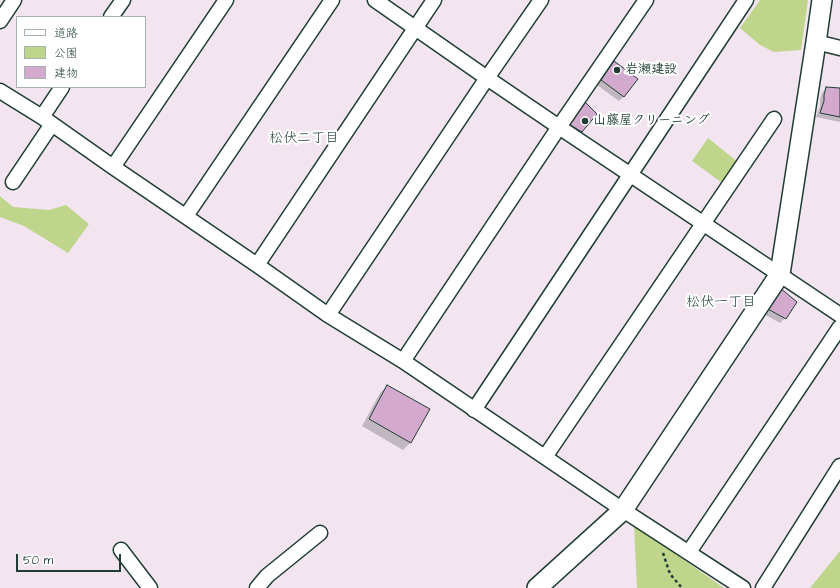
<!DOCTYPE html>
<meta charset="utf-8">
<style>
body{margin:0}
#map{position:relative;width:840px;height:588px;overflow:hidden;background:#f2e5f0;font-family:"Architects Daughter","Klee One",sans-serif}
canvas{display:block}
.legend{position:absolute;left:16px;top:16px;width:130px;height:72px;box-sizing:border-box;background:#fff;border:1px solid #a5b1ae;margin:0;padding:5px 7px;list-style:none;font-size:12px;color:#1f3d34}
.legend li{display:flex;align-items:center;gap:8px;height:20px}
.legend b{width:20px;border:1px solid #a5b1ae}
.scale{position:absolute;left:16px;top:554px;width:105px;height:18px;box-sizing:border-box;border:2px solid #1f3d34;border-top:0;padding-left:5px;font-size:12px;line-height:14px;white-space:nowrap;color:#1f3d34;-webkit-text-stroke:3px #fff;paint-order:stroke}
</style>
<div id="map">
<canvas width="840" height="588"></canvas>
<ul class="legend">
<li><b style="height:5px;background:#fff"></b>道路</li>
<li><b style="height:11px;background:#bed58b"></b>公園</li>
<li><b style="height:11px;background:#d3a9ce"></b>建物</li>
</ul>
<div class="scale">50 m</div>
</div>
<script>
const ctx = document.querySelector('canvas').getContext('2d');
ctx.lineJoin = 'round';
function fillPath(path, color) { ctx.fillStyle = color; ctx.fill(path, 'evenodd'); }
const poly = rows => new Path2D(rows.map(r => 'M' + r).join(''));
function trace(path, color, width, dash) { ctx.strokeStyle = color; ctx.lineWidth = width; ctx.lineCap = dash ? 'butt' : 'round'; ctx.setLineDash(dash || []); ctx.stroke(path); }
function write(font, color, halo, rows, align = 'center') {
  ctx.font = font + ' "Architects Daughter","Klee One",sans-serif'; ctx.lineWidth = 4; ctx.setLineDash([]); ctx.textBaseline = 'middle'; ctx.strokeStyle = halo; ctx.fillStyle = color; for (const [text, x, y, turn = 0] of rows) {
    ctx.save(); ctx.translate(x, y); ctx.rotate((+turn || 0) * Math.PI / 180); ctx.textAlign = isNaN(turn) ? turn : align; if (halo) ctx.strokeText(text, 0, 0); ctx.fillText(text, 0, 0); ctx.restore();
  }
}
const green = poly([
 [760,0,808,0,801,50,774,52,760,45,740,28],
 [708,138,739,163,725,185,692,161],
 [0,196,13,207,49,210,66,205,89,224,68,253,24,226,0,217],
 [634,525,724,588,637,588],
 [840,551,840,588,810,588]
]);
const shadow = poly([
 [614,62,624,96,619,101,597,85,609,67],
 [826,88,840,89,840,122,816,117,820,106,820,100,822,93],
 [596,114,576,136,562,127],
 [774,293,785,318,780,323,762,313],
 [387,386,429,409,410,443,403,450,362,426,380,393]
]);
const building = poly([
 [614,61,638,79,624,97,601,80,614,61],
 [826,87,840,88,840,117,820,113,824,101,824,95,826,87],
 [582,99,597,114,582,132,565,122,582,99],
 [779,287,797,302,786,319,766,308,779,287],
 [387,385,430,409,411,443,369,419,387,385]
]);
const path = poly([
 [663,553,670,574,682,588]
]);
const street = poly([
 [375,0,487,78,559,127,840,315],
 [111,17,123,0],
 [0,21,14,0],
 [816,42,840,48],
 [0,91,42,117,113,167,257,265,328,315,403,361,623,510,743,588],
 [42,117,62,87],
 [113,167,226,0],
 [13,182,52,124],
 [186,216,332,0],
 [257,265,434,0],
 [328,315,487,78,541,0],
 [403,361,559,127,646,0],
 [474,410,630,175,746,0],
 [545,457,774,119],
 [121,550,150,588],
 [689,552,840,327],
 [257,588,267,576,320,533],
 [763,588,840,466]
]);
const secondary = poly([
 [537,588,623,510,780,274,816,42,822,0]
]);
const markers = [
 [617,70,4,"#1f3d34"],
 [585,121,4,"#1f3d34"]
];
const poiNames = [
 ["岩瀬建設",625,70],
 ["山藤屋クリーニング",593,121]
];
const neighbourhoodNames = [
 ["松伏二丁目",304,139],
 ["松伏一丁目",721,303]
];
fillPath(green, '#bed58b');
fillPath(shadow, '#0003');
fillPath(building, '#d3a9ce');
trace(building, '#1f3d34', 1);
trace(street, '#1f3d34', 17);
trace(secondary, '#1f3d34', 22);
trace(path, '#1f3d34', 2.5, [3, 3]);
trace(street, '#fff', 14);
trace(secondary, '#fff', 19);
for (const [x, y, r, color] of markers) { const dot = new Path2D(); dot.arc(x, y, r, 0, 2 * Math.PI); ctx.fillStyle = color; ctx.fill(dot); trace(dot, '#fff', 1.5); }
write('bold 13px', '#1f3d34', '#fff', poiNames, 'left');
write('14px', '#1f3d34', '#fff', neighbourhoodNames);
</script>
